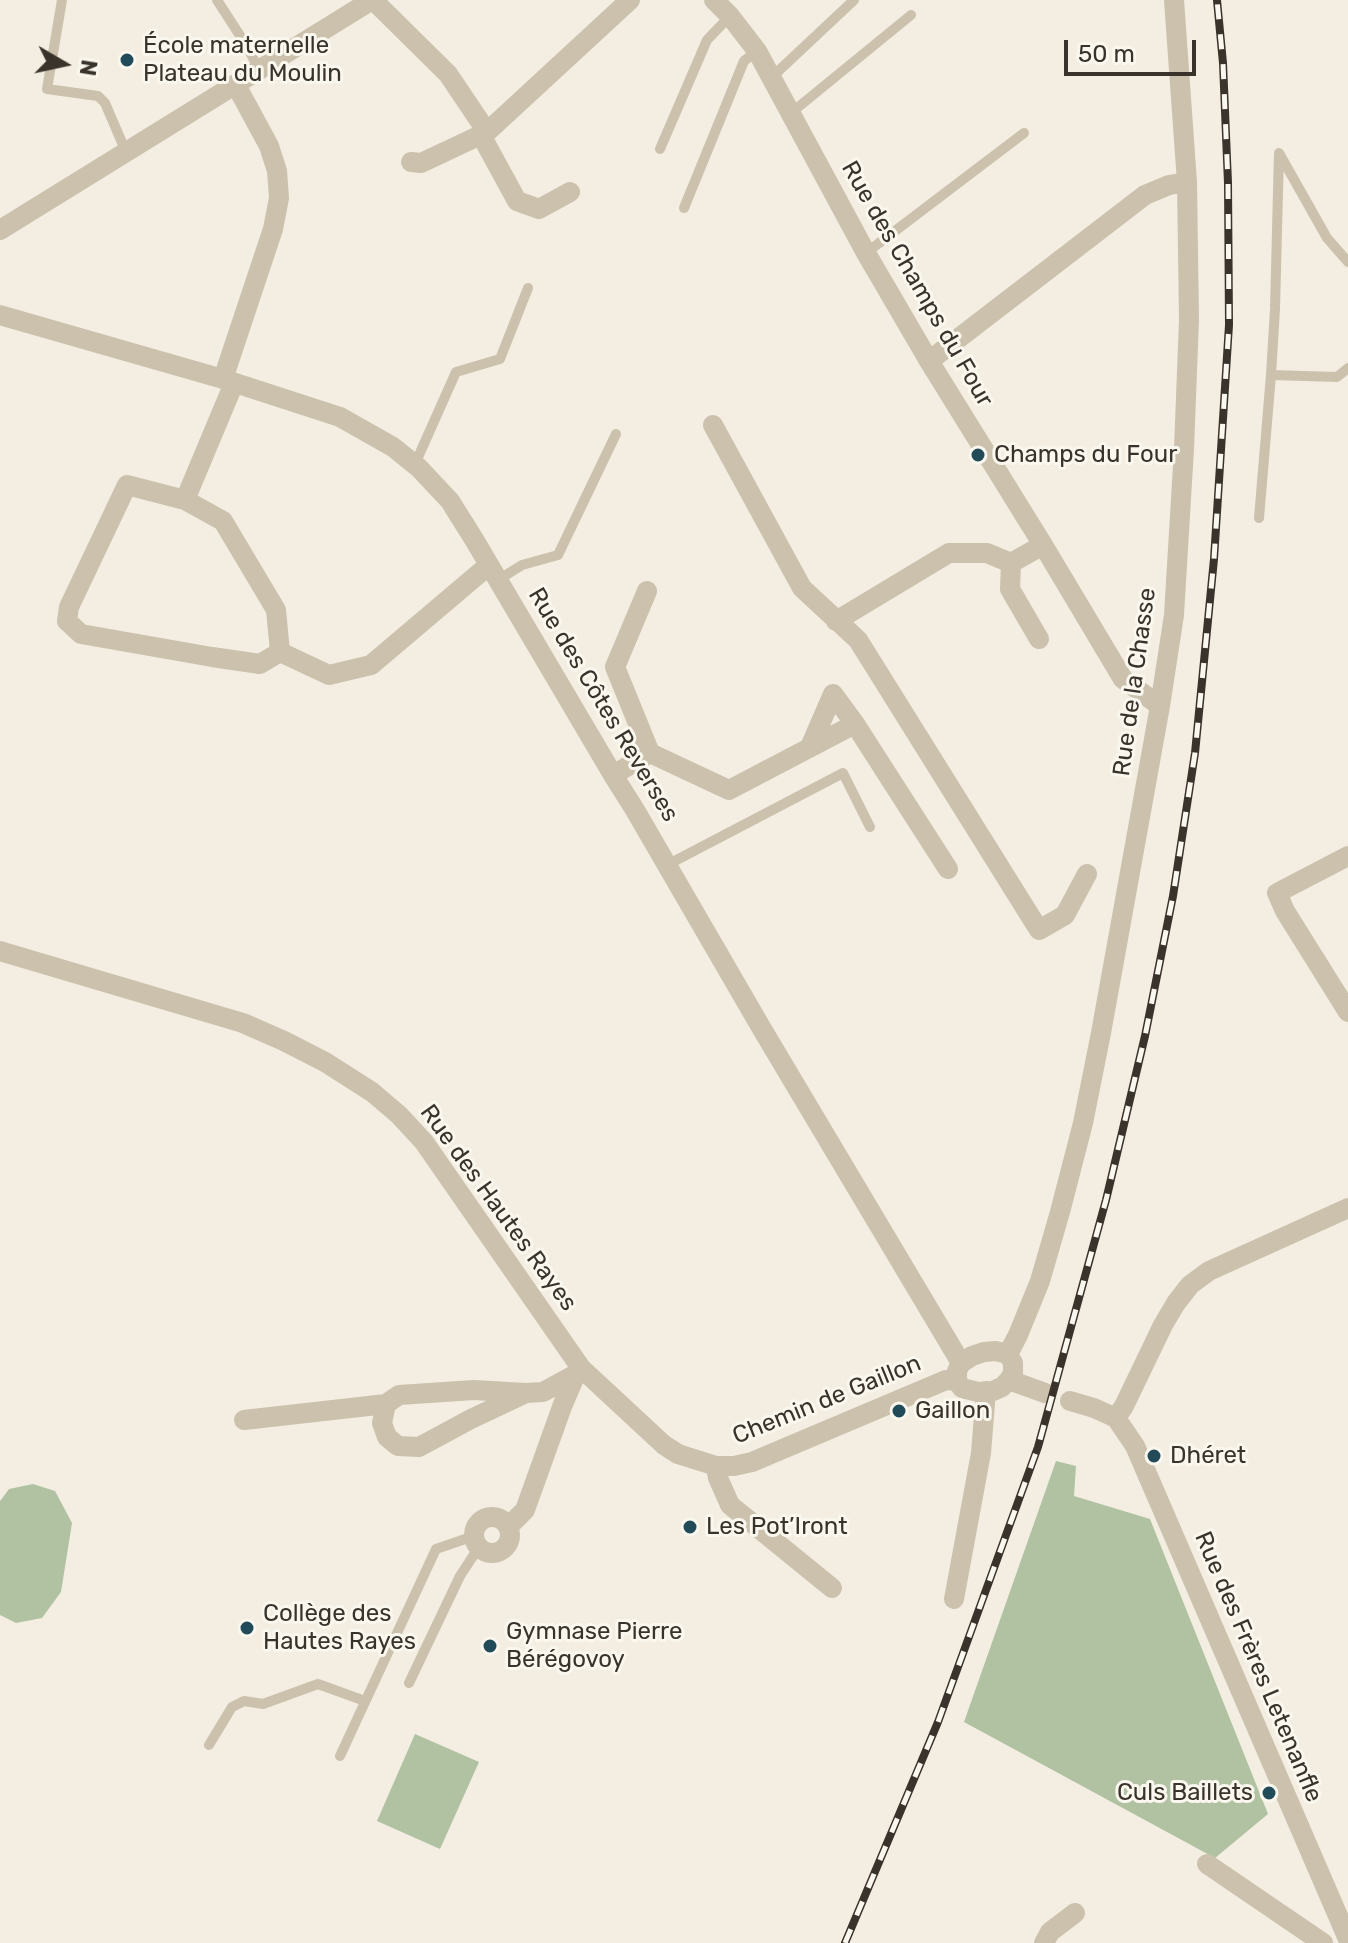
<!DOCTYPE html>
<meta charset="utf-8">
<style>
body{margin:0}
#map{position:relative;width:1348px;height:1943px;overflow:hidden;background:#f3eee1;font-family:Rubik,sans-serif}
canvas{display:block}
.north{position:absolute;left:24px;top:24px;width:80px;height:80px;-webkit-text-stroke:6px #faf7ee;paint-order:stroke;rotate:99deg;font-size:22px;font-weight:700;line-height:32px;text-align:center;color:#3a332c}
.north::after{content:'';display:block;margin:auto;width:28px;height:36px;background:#3a332c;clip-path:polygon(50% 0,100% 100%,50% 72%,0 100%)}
.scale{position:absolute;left:1064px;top:40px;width:132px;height:36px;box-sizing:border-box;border:4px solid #3a332c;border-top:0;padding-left:10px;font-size:24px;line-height:28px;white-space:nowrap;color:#3a332c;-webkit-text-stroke:6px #faf7ee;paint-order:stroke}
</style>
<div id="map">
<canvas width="1348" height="1943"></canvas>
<div class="north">N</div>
<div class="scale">50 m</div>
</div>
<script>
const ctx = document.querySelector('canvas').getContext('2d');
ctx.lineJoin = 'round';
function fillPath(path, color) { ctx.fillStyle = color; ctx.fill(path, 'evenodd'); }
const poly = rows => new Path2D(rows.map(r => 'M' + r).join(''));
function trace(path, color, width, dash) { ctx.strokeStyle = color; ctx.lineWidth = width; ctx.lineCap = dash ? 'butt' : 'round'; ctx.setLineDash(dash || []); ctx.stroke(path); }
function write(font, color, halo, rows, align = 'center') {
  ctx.font = font + ' Rubik,sans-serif'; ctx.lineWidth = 6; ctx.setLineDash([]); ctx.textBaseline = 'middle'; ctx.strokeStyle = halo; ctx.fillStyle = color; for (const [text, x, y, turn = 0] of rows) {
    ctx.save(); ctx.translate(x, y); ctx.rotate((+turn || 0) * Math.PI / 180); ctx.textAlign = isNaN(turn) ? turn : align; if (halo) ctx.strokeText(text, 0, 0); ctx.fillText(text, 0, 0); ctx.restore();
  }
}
const green = poly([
 [1056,1461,1076,1466,1074,1496,1150,1519,1268,1814,1215,1858,964,1722],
 [33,1484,55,1491,72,1523,61,1592,42,1618,16,1623,0,1615,0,1501,9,1489],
 [415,1734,479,1762,440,1849,377,1821]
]);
const lane = poly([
 [62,0,47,89,98,96,105,103,126,152],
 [217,0,248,48,259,70],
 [772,77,854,0],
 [791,113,911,15],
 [660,149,707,40,730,16],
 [684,208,744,61,757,51],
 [866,253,1024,133],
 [1271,375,1275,309,1279,153,1327,238,1348,262],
 [415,464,456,372,500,359,528,288],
 [1259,518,1271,375,1337,377,1348,368],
 [498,580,522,565,558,555,616,434],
 [667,865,843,773,870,827],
 [409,1683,460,1576,479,1547],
 [209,1745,232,1707,244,1701,263,1704,318,1684,365,1701],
 [340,1756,436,1549,474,1536]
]);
const street = poly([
 [373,0,448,74,487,132,630,0],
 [714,0,730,16,757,51,866,253,929,361,1043,545,1123,679,1160,706],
 [481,135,517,201,539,209,570,192],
 [411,162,421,163,487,132],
 [0,230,372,0],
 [0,315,223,379,340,417,393,447,419,468,450,501,475,541,613,775,635,810,762,1029,961,1363],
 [929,361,1145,195,1169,185,1187,182],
 [223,379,273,229,279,198,277,171,269,146,236,85],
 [234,383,185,500,223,521,276,610,280,652,329,675,371,665,489,565],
 [713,425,802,588,858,640,1039,930,1065,915,1087,874],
 [185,500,127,485,69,607,67,621,81,634,212,657,260,664,280,652],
 [1011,563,1010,589,1039,639],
 [647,591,615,667,650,753,729,790,855,724,833,694,810,747],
 [836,621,949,553,987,553,1011,563,1043,545],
 [855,724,948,869],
 [613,775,650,753],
 [1348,856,1277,893,1285,911,1348,1012],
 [0,951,243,1023,284,1041,325,1062,372,1092,399,1115,424,1142,581,1368,664,1445,678,1454,716,1466,734,1466,752,1462,946,1380,957,1381],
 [996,1351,1008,1354,1013,1363,1013,1373,1009,1380,1002,1387,993,1391,978,1392,962,1388,957,1381,957,1371,961,1363,972,1356,984,1352,996,1351],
 [1008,1354,1018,1335,1040,1281,1060,1212,1083,1123,1101,1033,1160,706,1174,615,1184,449,1189,320,1187,182,1174,0],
 [1009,1380,1045,1393],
 [526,1393,471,1419,419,1447,398,1446,387,1437,382,1423,386,1404,399,1395,474,1390,526,1393,543,1392,576,1374,581,1368],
 [1070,1401,1094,1408,1116,1418,1135,1446,1348,1939],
 [1116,1418,1124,1406,1163,1325,1176,1303,1190,1285,1209,1271,1348,1208],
 [244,1420,386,1404],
 [716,1466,718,1478,730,1505,832,1588],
 '474 1535a18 18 0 1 1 36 0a18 18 0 1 1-36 0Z',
 [509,1526,525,1510,563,1404,576,1374],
 [954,1599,981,1453,986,1391],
 [1207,1864,1323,1943],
 [1044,1943,1050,1932,1075,1913]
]);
const rail = poly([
 [845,1943,938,1722,1038,1447,1106,1200,1145,1036,1173,896,1195,753,1214,559,1229,325,1228,183,1223,63,1217,0]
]);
const markers = [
 [127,60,8,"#224b5a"],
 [978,455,8,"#224b5a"],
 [899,1411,8,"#224b5a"],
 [1154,1456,8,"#224b5a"],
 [690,1527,8,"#224b5a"],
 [247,1628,8,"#224b5a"],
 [490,1646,8,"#224b5a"],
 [1269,1793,8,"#224b5a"]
];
const poiNames = [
 ["École maternelle",143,46],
 ["Plateau du Moulin",143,74],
 ["Champs du Four",994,455],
 ["Gaillon",915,1411],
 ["Dhéret",1170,1456],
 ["Les Pot’Iront",706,1527],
 ["Collège des",263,1614],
 ["Hautes Rayes",263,1642],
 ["Gymnase Pierre",506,1632],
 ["Bérégovoy",506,1660],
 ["Culs Baillets",1253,1793,"right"]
];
const streetNames = [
 ["Rue des Champs du Four",917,284,60],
 ["Rue de la Chasse",1135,682,-82],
 ["Rue des Côtes Reverses",603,705,59],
 ["Rue des Hautes Rayes",498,1208,54],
 ["Chemin de Gaillon",827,1400,-22],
 ["Rue des Frères Letenanfle",1258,1667,67]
];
fillPath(green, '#b0c2a1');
trace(lane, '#cbc1ad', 10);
trace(street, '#cbc1ad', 20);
trace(rail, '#3a332c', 8);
trace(rail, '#faf7ee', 5, [15]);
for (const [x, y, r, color] of markers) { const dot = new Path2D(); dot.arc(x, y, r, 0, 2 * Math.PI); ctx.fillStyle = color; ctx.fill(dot); trace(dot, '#faf7ee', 3); }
write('24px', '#3a332c', '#faf7ee', poiNames, 'left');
write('24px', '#3a332c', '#faf7ee', streetNames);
</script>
